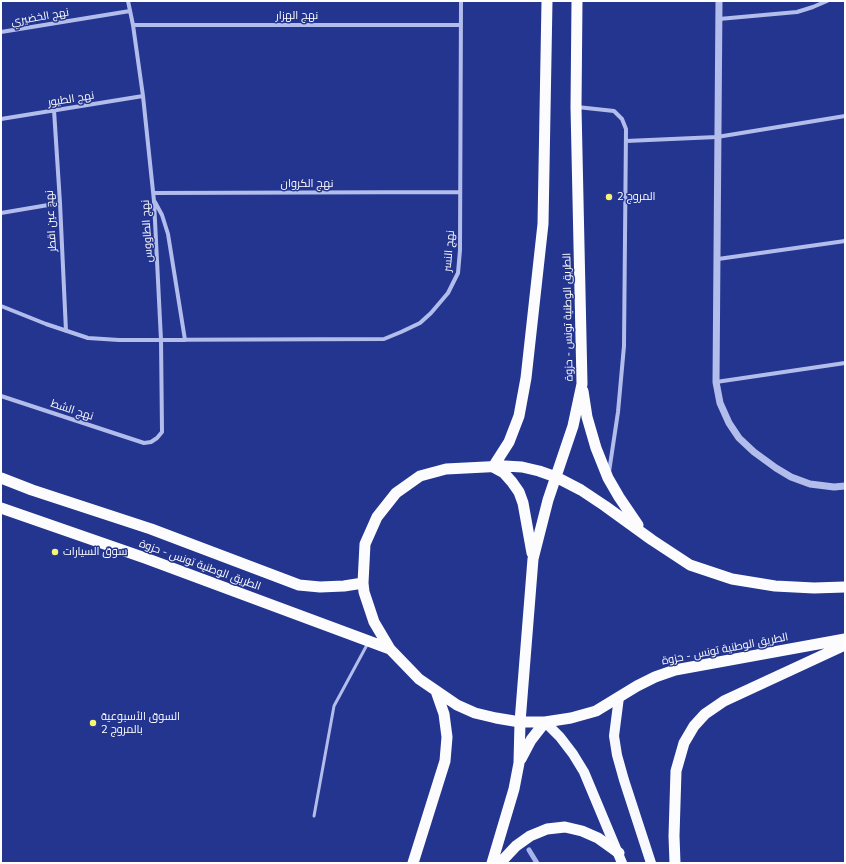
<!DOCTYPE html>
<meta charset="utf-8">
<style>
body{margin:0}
#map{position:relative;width:846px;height:864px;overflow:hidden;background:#23358f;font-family:Mulish,sans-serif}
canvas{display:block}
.frame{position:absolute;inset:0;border:2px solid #fff;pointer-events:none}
</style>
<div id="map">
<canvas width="846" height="864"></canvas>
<div class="frame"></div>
</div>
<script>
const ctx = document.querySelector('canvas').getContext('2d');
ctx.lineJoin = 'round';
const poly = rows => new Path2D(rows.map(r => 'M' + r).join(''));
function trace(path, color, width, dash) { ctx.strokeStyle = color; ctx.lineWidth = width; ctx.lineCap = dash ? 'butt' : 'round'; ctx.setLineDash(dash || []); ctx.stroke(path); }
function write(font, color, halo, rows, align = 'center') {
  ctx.font = font + ' Mulish,Cairo,sans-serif'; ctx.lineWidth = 3; ctx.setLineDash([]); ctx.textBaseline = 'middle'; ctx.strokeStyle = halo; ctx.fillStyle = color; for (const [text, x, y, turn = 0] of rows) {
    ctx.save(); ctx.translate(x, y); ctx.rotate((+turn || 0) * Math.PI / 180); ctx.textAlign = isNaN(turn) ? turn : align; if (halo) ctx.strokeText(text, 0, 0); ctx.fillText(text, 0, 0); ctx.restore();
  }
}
const stream = poly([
 [529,850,537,863]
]);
const service = poly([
 [314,816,334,706,368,643]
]);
const minor = poly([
 [719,19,797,12,813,7,827,1],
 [133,25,461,25],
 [1,32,130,11],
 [577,107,614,111,622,119,626,129,624,346,618,412,609,472],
 [54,110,60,203,66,331],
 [1,119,143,96],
 [626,141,717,137,845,116],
 [154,193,460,192],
 [155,202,162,215,168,234,185,340],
 [1,213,60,203],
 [718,259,845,241],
 [1,306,46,324,88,338,119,340,384,339,401,332,420,323,431,313,448,293,458,273,460,250,461,1],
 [716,382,845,363],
 [1,396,144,443,151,442,157,438,162,432,161,340,154,201,143,96,133,25,128,1]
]);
const tertiary = poly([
 [719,1,716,382,720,403,729,423,739,438,754,452,776,468,791,477,810,484,834,487,845,486]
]);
const primary = poly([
 [619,697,614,736,617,755,624,780,651,863],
 [545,722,560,737,573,754,584,772,622,863]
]);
const trunk = poly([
 [583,391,587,417,596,448,608,478,619,497,638,525],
 [493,467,509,442,519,416,526,378,543,224,547,1],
 [493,467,504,473,512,482,519,492,523,503,532,553],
 [1,478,32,490,151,529,299,585,320,587,344,586,363,583],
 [1,508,145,558,390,649],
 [845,587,814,588,775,586,732,579,690,565,652,540,605,506,581,490,556,477,539,471,522,467,505,466,446,469,420,476,396,493,377,517,365,544,363,583,364,592,374,622,390,649,419,679,457,705,475,713,496,718,520,722,545,722,571,718,596,711,637,686,655,677,675,670,845,639],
 [521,759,531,740,545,722],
 [413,863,445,761,447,737,444,714,436,691],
 [492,863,514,789,519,763,520,722,533,559,548,500,573,426,582,384,576,107,577,1],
 [500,863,516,846,530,836,547,829,565,827,582,831,598,838,619,853],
 [675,863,674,836,676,771,684,743,694,726,705,714,724,701,845,645]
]);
const markers = [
 [609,197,4,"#f7f475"],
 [55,552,4,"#f7f475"],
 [93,723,4,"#f7f475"]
];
const streetNames = [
 ["نهج الهزار",297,16],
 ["نهج الخضيري",40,17,-10],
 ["نهج الطيور",71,99,-9],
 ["نهج الكروان",307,184],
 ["نهج عين اقطر",51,221,-93],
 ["نهج الطاووس",147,231,-93],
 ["نهج النسر",449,251,-85],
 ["الطريق الوطنية تونس - حزوة",568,317,-91],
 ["نهج الشط",72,410,18],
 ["الطريق الوطنية تونس - حزوة",200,565,20],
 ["الطريق الوطنية تونس - حزوة",725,649,-11]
];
const poiNames = [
 ["المروج 2",617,197],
 ["سوق السيارات",63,552],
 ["السوق الأسبوعية",101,717],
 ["بالمروج 2",101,730]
];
trace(stream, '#a7b4ed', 5);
trace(service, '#b3bdec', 3);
trace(minor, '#b3bdec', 4);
trace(tertiary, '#b3bdec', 7);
trace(primary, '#f8f9ff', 10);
trace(trunk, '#fcfcff', 11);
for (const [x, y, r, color] of markers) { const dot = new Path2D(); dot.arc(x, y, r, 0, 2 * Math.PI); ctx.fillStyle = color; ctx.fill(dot); trace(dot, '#23358f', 1.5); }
write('11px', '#fff', '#23358f', streetNames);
write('11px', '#fff', '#23358f', poiNames, 'left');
</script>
